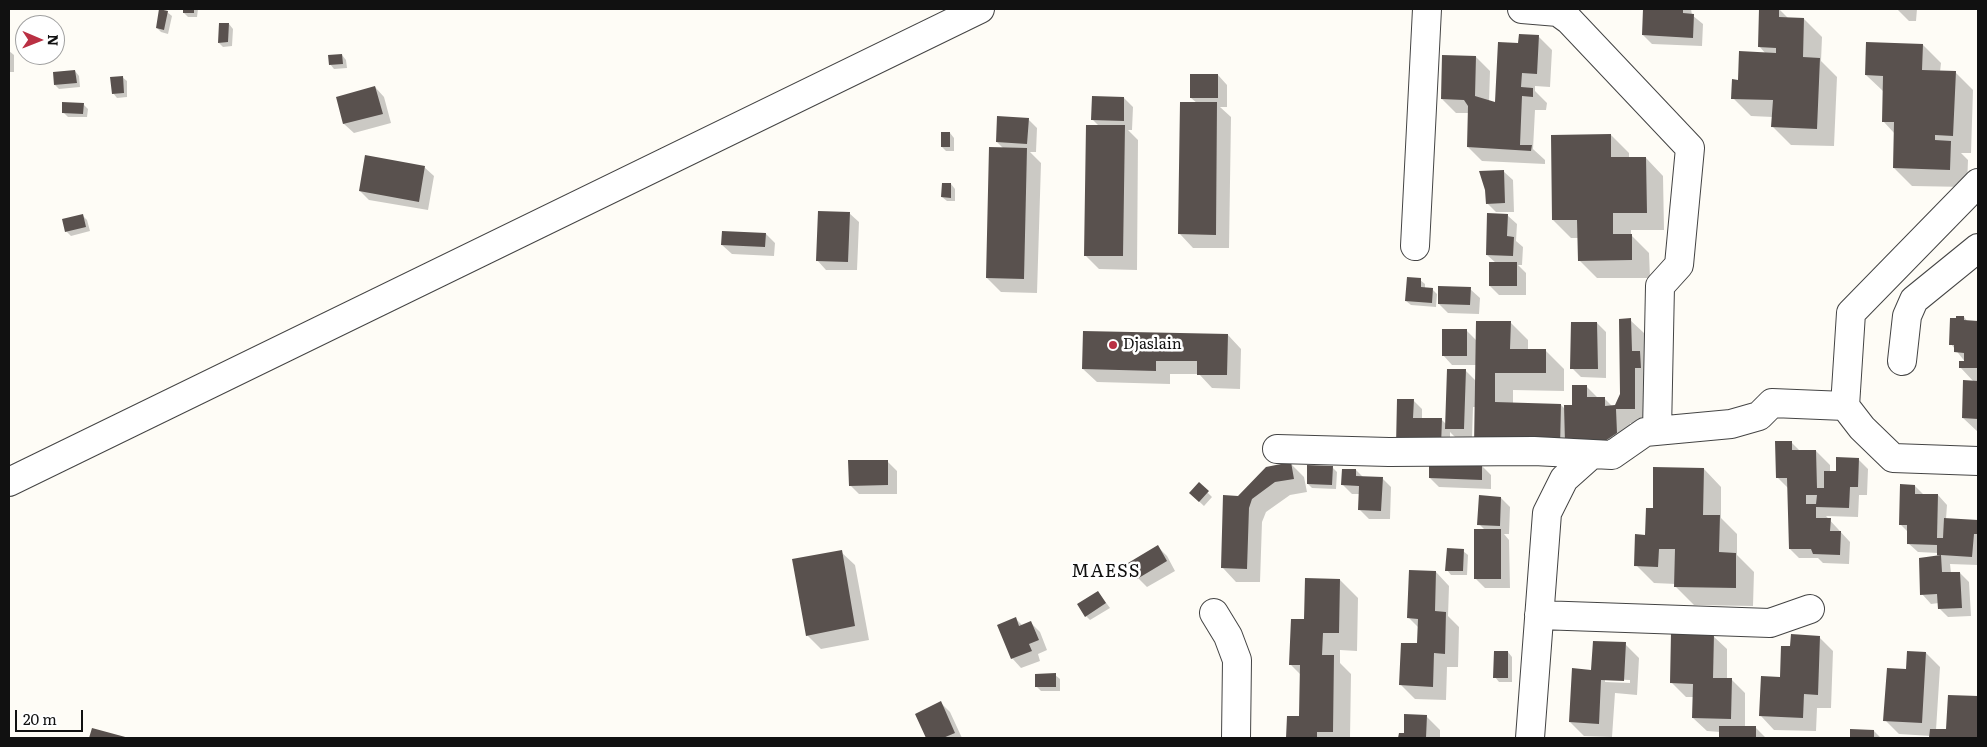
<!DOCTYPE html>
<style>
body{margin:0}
#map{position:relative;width:1987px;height:747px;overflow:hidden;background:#fefcf6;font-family:Literata,serif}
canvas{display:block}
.frame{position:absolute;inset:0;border:10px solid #111;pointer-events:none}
.north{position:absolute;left:15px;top:15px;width:50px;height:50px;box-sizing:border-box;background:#fff;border:1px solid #a0a0a0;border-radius:50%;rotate:91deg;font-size:14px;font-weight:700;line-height:20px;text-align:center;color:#111}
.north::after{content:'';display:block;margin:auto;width:18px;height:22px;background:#ba3043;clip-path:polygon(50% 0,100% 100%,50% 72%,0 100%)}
.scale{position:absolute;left:15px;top:710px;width:68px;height:22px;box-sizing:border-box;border:2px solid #111;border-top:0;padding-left:6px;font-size:15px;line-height:18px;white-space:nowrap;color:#111;-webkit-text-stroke:4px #fff;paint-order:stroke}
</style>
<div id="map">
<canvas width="1987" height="747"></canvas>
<div class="frame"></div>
<div class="north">N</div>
<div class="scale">20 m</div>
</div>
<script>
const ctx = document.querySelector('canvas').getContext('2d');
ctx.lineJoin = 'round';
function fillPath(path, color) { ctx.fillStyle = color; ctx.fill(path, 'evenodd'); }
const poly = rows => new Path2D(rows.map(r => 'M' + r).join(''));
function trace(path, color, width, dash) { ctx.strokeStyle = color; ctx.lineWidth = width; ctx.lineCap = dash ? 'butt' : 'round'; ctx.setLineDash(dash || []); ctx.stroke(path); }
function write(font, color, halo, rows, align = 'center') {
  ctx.font = font + ' Literata,serif'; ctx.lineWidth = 5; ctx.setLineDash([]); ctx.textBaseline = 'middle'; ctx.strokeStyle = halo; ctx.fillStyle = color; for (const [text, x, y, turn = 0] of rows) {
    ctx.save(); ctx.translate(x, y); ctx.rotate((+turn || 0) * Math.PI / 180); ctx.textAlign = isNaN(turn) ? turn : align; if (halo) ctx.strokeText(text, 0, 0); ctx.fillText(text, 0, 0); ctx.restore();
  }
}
const shadow = poly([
 [184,9,198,9,197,17,188,17,184,13],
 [1644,9,1691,9,1692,15,1703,24,1702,46,1652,44,1643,35],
 [1760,9,1779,9,1788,18,1804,19,1822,37,1821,61,1837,77,1834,146,1791,145,1773,127,1773,117,1751,116,1733,98,1739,81,1766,54,1759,46],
 [1897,9,1917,9,1916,21,1909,21],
 [167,12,172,16,168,34,161,32,157,28],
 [229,24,233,29,232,46,223,47,219,43],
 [1538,36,1552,50,1550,87,1535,86,1535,91,1547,103,1546,110,1535,110,1533,149,1545,160,1545,164,1482,161,1468,147,1469,113,1456,113,1442,99,1476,57,1490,71,1489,102,1496,104,1520,44],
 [1923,45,1941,63,1940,72,1955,72,1973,90,1971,153,1961,153,1968,160,1967,187,1912,186,1894,168,1895,134,1883,121,1884,92,1866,75],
 [9,51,14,55,14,72,9,72],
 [342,55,346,60,347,68,334,69,330,64],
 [75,71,79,76,80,87,59,89,55,85],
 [1218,75,1227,85,1227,107,1220,107,1231,117,1229,248,1193,248,1180,234,1197,103,1191,98],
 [122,77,127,81,127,97,117,98,113,93],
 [375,87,384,97,391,123,354,133,344,124,337,98],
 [1124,98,1133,107,1132,130,1128,130,1138,140,1137,270,1099,269,1085,255,1099,126,1093,120],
 [83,104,88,109,87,117,68,117,63,112],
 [1028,119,1037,128,1036,152,1030,152,1041,163,1037,293,1001,292,987,278,1004,149,997,142],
 [950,133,954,138,954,151,946,151,942,147],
 [1611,135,1629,153,1629,158,1646,158,1663,176,1664,230,1631,230,1631,235,1649,253,1650,278,1597,278,1579,260,1579,238,1571,238,1553,220],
 [424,167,434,176,428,210,369,200,360,191],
 [1503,171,1513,180,1514,212,1496,212,1487,203],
 [951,184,955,189,955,201,947,201,942,197],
 [849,213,859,222,857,270,826,270,817,260],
 [1507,215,1517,224,1516,241,1523,247,1522,265,1518,265,1526,273,1526,295,1499,295,1490,286,1496,263,1487,255],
 [83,216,87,220,90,231,71,236,66,231],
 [766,234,775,243,774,256,732,254,722,245],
 [1420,280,1425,284,1425,289,1432,289,1437,294,1436,307,1411,305,1406,301],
 [1470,289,1480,298,1479,314,1448,313,1439,304],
 [1964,317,1968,322,1978,322,1978,432,1963,418,1974,382,1960,367,1966,363,1951,344],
 [1630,320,1644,333,1645,357,1654,366,1649,423,1630,423,1630,447,1578,466,1493,464,1476,407,1473,407,1472,438,1455,437,1450,432,1450,456,1406,454,1413,400,1422,409,1422,419,1441,419,1446,424,1465,370,1476,381,1476,365,1452,365,1443,355,1467,331,1477,341,1510,322,1528,340,1528,350,1546,351,1564,369,1564,391,1513,390,1513,404,1561,405,1566,410,1574,407,1586,386,1598,398,1604,398,1613,407,1616,407,1621,394],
 [1597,323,1606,332,1606,378,1581,377,1572,368],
 [1228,335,1241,349,1240,389,1212,388,1199,374,1170,374,1170,384,1097,382,1083,369],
 [1792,443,1800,451,1816,451,1830,465,1830,472,1837,472,1859,460,1868,469,1867,495,1859,495,1858,517,1826,516,1850,542,1849,564,1823,563,1818,558,1799,558,1790,549,1789,489,1777,477],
 [887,461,897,471,897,494,859,494,850,485],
 [1291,464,1304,477,1307,492,1290,495,1266,512,1262,522,1260,582,1236,582,1223,568,1239,497],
 [1482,466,1491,475,1491,489,1439,487,1430,478],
 [1332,467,1337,472,1336,489,1312,488,1308,484],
 [1704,469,1721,487,1721,518,1737,534,1737,555,1754,572,1753,606,1694,605,1676,587,1676,584,1654,583,1636,565,1654,509],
 [1356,470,1363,477,1382,478,1391,487,1390,519,1369,519,1359,509,1360,494,1352,494,1343,485],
 [1199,484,1212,497,1204,506,1190,493],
 [1915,486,1924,495,1938,495,1947,505,1946,519,1978,521,1978,565,1950,564,1951,573,1960,573,1969,582,1971,616,1948,617,1939,608,1939,603,1931,604,1922,594,1938,553,1918,552,1908,543,1908,532,1900,524],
 [1501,498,1510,507,1509,534,1504,534,1509,540,1510,588,1485,588,1475,578,1485,530,1479,524],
 [1158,547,1167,556,1175,571,1147,587,1138,578],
 [1463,551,1468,555,1467,575,1451,575,1447,570],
 [841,552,855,565,869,640,821,649,807,635],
 [1436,572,1449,586,1448,616,1459,627,1458,667,1447,667,1446,700,1415,699,1401,685,1418,645,1419,628,1409,618],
 [1340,580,1358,598,1357,651,1340,650,1340,663,1351,674,1350,738,1287,738,1288,718,1301,718,1301,675,1291,665,1305,621],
 [1098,592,1110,608,1090,620,1086,616],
 [1016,619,1023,626,1031,623,1040,632,1047,650,1038,654,1040,661,1021,668,1012,658],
 [1713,636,1727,649,1727,679,1732,680,1745,693,1745,727,1756,728,1766,738,1720,738,1720,732,1707,731,1693,718,1694,697,1686,697,1672,683],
 [1819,637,1833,651,1831,708,1817,708,1816,731,1774,730,1761,716,1781,678,1792,648],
 [1625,644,1639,658,1637,695,1615,693,1612,737,1584,736,1570,722,1592,671],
 [1605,679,1630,680,1630,683,1605,682],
 [1508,652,1512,657,1512,682,1499,682,1495,677],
 [1926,653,1940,667,1936,730,1947,731,1949,697,1978,698,1978,738,1931,738,1931,736,1899,734,1885,720,1907,670],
 [1055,675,1060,679,1060,691,1041,691,1037,687],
 [941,703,950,712,962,738,927,738,916,714],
 [1426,716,1440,730,1440,738,1400,738,1400,734,1405,735],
 [1851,730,1874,731,1881,738,1851,738]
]);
const building = poly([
 [159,9,168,11,164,30,156,28],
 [183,9,194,9,194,13,183,13],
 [1643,9,1683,9,1683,13,1694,14,1693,38,1642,35],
 [1759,9,1779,9,1779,17,1804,18,1803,57,1820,58,1817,129,1771,127,1773,100,1731,99,1732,79,1738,80,1739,51,1776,53,1776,48,1758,47],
 [219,23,229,23,228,42,218,43],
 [1519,34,1539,35,1537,74,1522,73,1521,87,1533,88,1533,97,1522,96,1520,145,1532,145,1531,151,1467,147,1468,106,1464,100,1441,99,1442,55,1476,56,1475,96,1495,102,1498,42,1518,43],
 [1866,42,1923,44,1922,70,1956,71,1953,136,1935,135,1935,140,1951,141,1950,170,1893,168,1894,122,1882,122,1883,76,1865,75],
 [342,54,343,64,329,65,328,55],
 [75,70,77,83,54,85,53,72],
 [1190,74,1218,74,1218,98,1190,98],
 [123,76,124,93,112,94,110,77],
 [375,86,383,114,343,124,336,97],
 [1092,96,1124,97,1124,121,1091,120],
 [62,102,84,103,83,114,62,113],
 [1180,102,1217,102,1216,235,1178,234],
 [997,116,1029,118,1027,144,996,142],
 [1086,125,1125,125,1123,256,1084,256],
 [941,132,950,132,950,147,941,147],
 [1611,134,1611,157,1646,157,1647,213,1613,213,1613,234,1632,234,1632,260,1578,261,1577,220,1552,220,1551,135],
 [989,147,1027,148,1024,279,986,278],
 [365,155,425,166,419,202,359,191],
 [1504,170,1505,203,1486,204,1485,190,1479,171],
 [942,183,951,183,951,198,941,197],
 [818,211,850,212,848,262,816,261],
 [1487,213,1508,214,1507,236,1514,237,1513,256,1486,255],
 [83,214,86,227,65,232,62,219],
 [722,231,766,233,765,247,721,245],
 [1489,262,1517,262,1517,286,1489,286],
 [1407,277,1421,278,1421,287,1433,288,1432,303,1405,301],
 [1438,286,1471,287,1470,305,1438,304],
 [1956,316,1964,316,1964,320,1978,321,1978,368,1959,368,1959,361,1964,361,1964,353,1954,352,1954,345,1949,345,1950,318,1956,318],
 [1631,318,1632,351,1640,351,1641,368,1635,368,1635,409,1616,409,1617,433,1602,443,1565,443,1564,405,1572,405,1572,385,1587,385,1587,397,1605,397,1605,406,1615,405,1620,394,1619,319],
 [1476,321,1511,321,1510,349,1546,349,1546,373,1495,373,1495,402,1561,404,1560,448,1474,447],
 [1571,322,1597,322,1598,369,1570,369],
 [1442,329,1467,329,1467,356,1442,356],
 [1083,331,1228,334,1227,375,1197,375,1197,361,1156,361,1156,371,1082,369],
 [1447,369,1466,369,1464,429,1445,429],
 [1963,380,1978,381,1978,419,1962,418],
 [1397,399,1414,399,1413,418,1442,418,1441,447,1396,446],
 [1775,441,1792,441,1792,450,1816,450,1817,488,1824,488,1824,471,1836,471,1836,457,1859,458,1858,487,1850,487,1849,508,1816,507,1816,518,1831,518,1830,531,1841,531,1840,555,1813,554,1811,549,1789,549,1787,478,1776,478],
 [1806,495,1817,495,1816,504,1806,504],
 [848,460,888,460,888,485,849,486],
 [1291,462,1294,479,1275,482,1252,499,1249,508,1247,569,1221,568,1223,495,1238,496,1266,467],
 [1429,463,1482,464,1482,480,1429,478],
 [1307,465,1333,466,1332,485,1307,484],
 [1653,467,1704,468,1703,515,1720,515,1719,552,1736,553,1736,588,1674,587,1675,549,1659,549,1658,567,1634,566,1635,534,1645,535,1646,508,1653,508],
 [1342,469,1356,469,1356,476,1383,477,1381,511,1358,510,1359,486,1341,485],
 [1199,482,1209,491,1199,502,1189,493],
 [1900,484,1915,485,1915,494,1938,494,1937,538,1943,538,1944,518,1978,520,1978,534,1974,534,1972,557,1941,555,1942,572,1960,572,1962,608,1938,609,1937,594,1920,595,1919,558,1941,555,1937,555,1937,545,1907,544,1907,525,1899,525],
 [1479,495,1501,497,1500,526,1477,525],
 [1474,529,1501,529,1501,579,1474,579],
 [1158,545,1167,561,1137,579,1128,563],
 [1447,548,1464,549,1463,571,1445,571],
 [842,550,855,626,806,636,792,559],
 [1409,570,1436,571,1435,611,1446,612,1445,654,1434,653,1433,687,1399,685,1401,643,1417,643,1418,619,1407,618],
 [1305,578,1340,579,1339,633,1323,633,1322,655,1334,655,1333,732,1317,732,1317,738,1286,738,1287,716,1299,716,1300,665,1289,665,1291,619,1304,619],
 [1098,591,1106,603,1085,617,1077,604],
 [1016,617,1019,626,1031,621,1039,640,1029,644,1032,651,1011,659,997,625],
 [1671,633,1714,634,1713,678,1732,678,1731,719,1692,718,1693,684,1670,683],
 [1791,634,1820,636,1818,695,1804,694,1803,718,1759,716,1761,676,1780,677,1781,646,1790,646],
 [1593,641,1626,642,1624,681,1601,680,1599,724,1569,722,1572,668,1591,670],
 [1494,651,1508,651,1508,678,1493,678],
 [1907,651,1926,652,1922,723,1883,721,1887,668,1906,669],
 [1056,673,1056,687,1035,687,1035,674],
 [1948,695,1978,696,1978,738,1929,738,1930,729,1946,729],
 [941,701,955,733,943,738,926,738,915,714],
 [1404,714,1427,715,1426,738,1398,738,1399,733,1404,733],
 [1719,726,1756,726,1756,738,1719,738],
 [92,728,129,738,89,738],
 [1850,729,1874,730,1874,738,1850,738]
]);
const minor = poly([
 [1522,9,1558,12,1569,20,1690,148,1679,265,1660,286,1657,431],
 [1978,183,1851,313,1845,406,1862,428,1893,458,1978,461],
 [1415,246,1427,9],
 [1902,361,1907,316,1914,300,1978,248],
 [1277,449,1389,452,1534,451,1612,455,1645,432,1731,424,1759,416,1772,403,1845,406],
 [9,482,980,9],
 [1214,613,1228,636,1237,660,1236,738],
 [1539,615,1770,623,1810,609],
 [1530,738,1547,513,1564,479,1592,454]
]);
const markers = [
 [1113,345,5,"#ba3043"]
];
const poiNames = [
 ["Djaslain",1123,345]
];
const quarterNames = [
 ["MAESS",1106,572]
];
fillPath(shadow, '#0003');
fillPath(building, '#59514e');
trace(minor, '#444', 30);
trace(minor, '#fff', 28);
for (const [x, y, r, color] of markers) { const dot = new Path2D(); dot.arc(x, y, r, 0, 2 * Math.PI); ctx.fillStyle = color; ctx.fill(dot); trace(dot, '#fff', 2); }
write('15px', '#111', '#fff', poiNames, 'left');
ctx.letterSpacing = '1px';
write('18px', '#111', '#fff', quarterNames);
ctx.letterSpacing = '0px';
</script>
